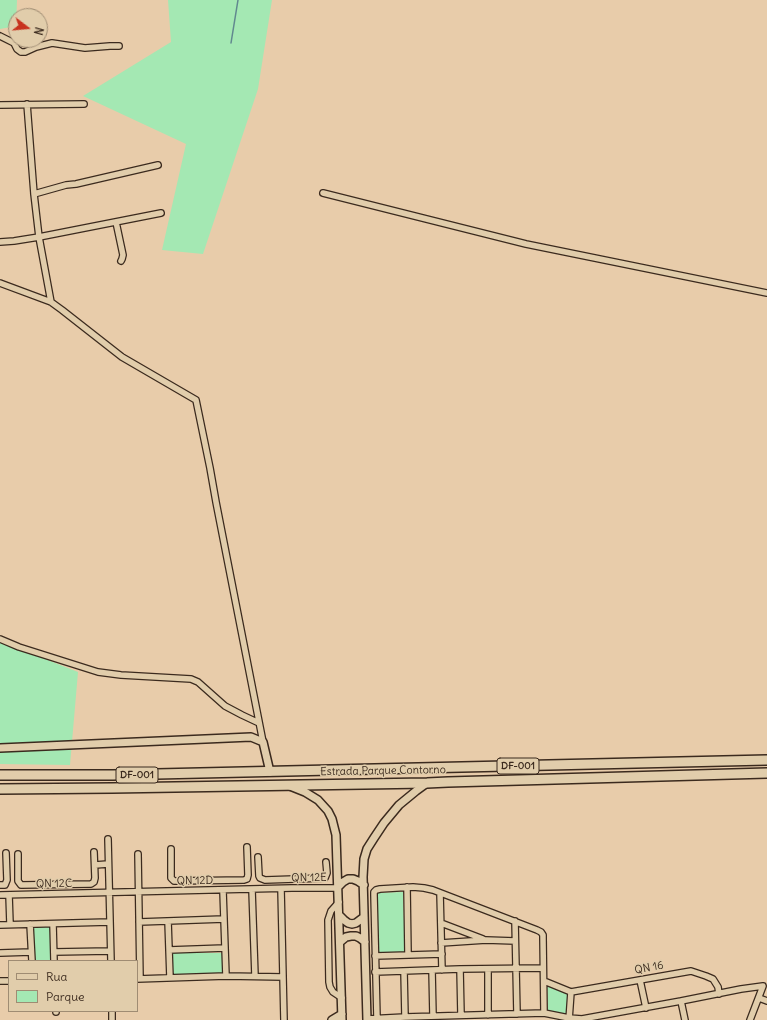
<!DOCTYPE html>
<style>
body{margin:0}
#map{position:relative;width:767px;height:1020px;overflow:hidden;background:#e8ccaa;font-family:Delius,sans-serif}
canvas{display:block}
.legend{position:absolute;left:8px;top:960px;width:130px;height:52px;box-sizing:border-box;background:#e1cdab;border:1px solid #9f8c73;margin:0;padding:5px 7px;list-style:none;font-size:12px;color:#3b2a1e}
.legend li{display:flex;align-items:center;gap:8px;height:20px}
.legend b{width:20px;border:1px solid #9f8c73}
.north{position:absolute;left:8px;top:8px;width:40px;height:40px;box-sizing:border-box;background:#e1cdab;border:1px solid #9f8c73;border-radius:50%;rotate:106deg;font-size:11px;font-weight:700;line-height:16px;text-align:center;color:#3b2a1e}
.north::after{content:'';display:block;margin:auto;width:14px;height:18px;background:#c8321e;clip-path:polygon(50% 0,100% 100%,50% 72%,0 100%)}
</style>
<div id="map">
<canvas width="767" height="1020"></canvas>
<ul class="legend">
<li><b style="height:5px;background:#e1cdab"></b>Rua</li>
<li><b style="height:11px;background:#a4e8b3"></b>Parque</li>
</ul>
<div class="north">N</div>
</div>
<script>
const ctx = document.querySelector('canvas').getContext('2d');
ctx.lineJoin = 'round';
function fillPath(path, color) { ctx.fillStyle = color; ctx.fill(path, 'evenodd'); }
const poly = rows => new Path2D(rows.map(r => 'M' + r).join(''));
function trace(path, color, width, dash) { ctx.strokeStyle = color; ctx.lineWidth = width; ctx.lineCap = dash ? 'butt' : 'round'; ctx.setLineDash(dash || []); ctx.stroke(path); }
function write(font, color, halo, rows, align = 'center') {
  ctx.font = font + ' Delius,sans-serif'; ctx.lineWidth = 3; ctx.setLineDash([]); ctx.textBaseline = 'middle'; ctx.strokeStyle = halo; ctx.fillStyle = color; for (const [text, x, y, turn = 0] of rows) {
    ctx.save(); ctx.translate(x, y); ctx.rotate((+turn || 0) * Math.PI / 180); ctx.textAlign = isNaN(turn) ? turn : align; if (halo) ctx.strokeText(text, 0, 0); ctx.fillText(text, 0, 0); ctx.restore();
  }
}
const green = poly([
 [0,0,17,0,16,26,0,29],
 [168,0,272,0,258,89,203,254,162,250,186,144,83,96,171,42],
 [0,641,78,672,70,765,0,764],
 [403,892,405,952,378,953,376,893],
 [50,926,51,961,33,961,32,927],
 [172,953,222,953,222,974,172,974],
 [547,986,569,995,566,1016,548,1011]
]);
const stream = poly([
 [231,43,238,0]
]);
const minor = poly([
 [0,36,14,43,17,49,21,52,25,52,36,47,52,43,85,48,110,46,119,46],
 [27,104,34,194,39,237,51,302],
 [0,105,84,104],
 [323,193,526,244,767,293],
 [34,194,66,185,76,184,158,165],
 [116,222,123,255,122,259,121,261],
 [0,242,14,241,39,237,161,213],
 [0,283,51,302,62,310,122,357,196,400,210,468,216,502,263,742],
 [0,639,19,647,98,672,121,675,191,679,198,682,225,706,242,715,259,723],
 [108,839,111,961],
 [171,849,171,878,174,881,244,880,247,879,248,875,247,847],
 [18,854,18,881,21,885,91,884,94,882,95,878,94,852],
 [138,854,140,979],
 [258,857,259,876,260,878,265,880,325,878,327,873,326,862],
 [95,865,108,864],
 [0,885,5,885,7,880,6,853],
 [407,887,408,954],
 [281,889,284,1020],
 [252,890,255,976],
 [223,891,226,976],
 [440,893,442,970],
 [0,895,292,888,338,888],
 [9,895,10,924],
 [339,902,331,911,328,920,329,982,330,987,333,992,342,998],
 [168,921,170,978],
 [515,921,517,1014],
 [139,922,224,919],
 [441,923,483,939],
 [30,924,32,961],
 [53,924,54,961],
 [0,925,109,922],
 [441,943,486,940,515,941],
 [169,950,225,948],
 [54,952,110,951],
 [0,953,31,952],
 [375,956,442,954],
 [460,969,461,1015],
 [488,969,488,1015],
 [432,970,433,1016],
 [404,971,405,1017],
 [375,972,460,969,543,968],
 [137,979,226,976,283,977],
 [640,980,646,1008],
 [0,981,9,981],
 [544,981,571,992],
 [571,992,691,971,706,976,713,979,718,987,719,994],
 [759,998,767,1001],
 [681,1001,685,1020],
 [56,1011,56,1012],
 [112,1011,112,1020],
 [377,1018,374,895,374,892,376,890,380,889,413,887,424,888,433,890,537,930,541,932,543,935,543,938,544,1013],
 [367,1019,405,1017,544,1013,569,1018,582,1019,681,1001,741,989,763,986,750,1020],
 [569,1020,571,992]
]);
const secondary = poly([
 [0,748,251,737,263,742,270,772],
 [290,786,305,792,318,800,328,811,332,819,336,835,342,1020],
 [338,887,343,882,348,879,353,879,358,881,364,885],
 [339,915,344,920,348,923,352,924,356,923,364,917],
 [340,942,346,937,351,936,356,936,360,938,365,942],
 [332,1020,342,1014],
 [367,1020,363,877,364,859,367,849,374,838,384,823,399,805,416,791,427,783]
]);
const trunk = poly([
 [0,775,113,775,767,760],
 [0,789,112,788,427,783,448,782,767,773]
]);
const shields = [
 [518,766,42],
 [137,775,42]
];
const shieldNames = [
 ["DF-001",518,766],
 ["DF-001",137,775]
];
const streetNames = [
 ["Estrada Parque Contorno",383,771,-1],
 ["QN 12E",309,878,-1],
 ["QN 12D",195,881,-1],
 ["QN 12C",54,884,-1],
 ["QN 16",649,968,-11]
];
fillPath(green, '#a4e8b3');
trace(stream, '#61888f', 1.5);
trace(minor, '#3b2a1e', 8);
trace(secondary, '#3b2a1e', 10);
trace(trunk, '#3b2a1e', 12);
trace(minor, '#e1cdab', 5.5);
trace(secondary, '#e1cdab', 7);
trace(trunk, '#e1cdab', 9);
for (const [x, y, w] of shields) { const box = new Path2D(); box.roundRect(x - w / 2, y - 8, w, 16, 3); ctx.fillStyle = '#e1cdab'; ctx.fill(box); trace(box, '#3b2a1e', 1); }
write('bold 10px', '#3b2a1e', null, shieldNames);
write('11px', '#3b2a1e', '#e1cdab', streetNames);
</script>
